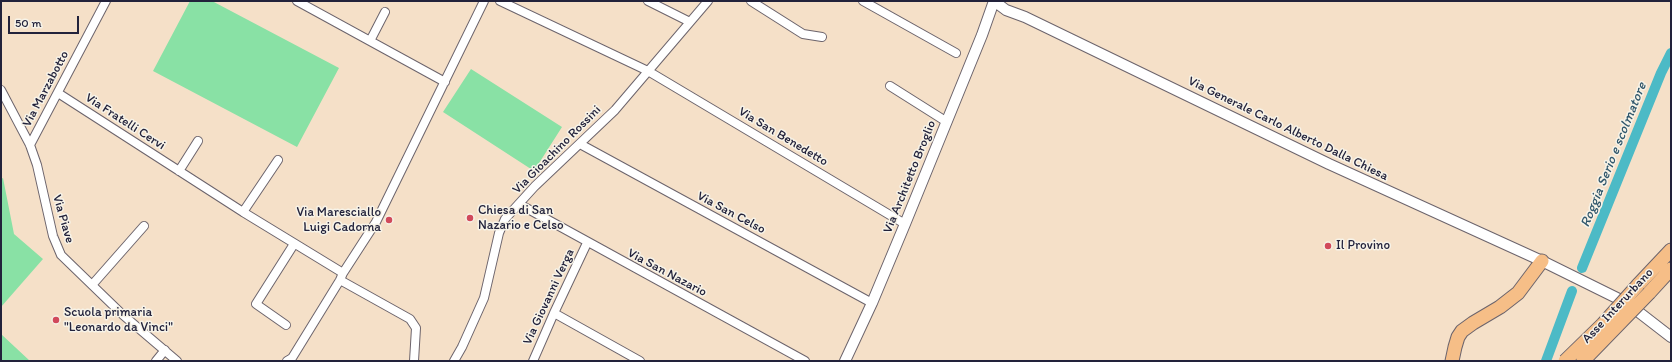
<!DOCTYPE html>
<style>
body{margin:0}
#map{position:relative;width:1672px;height:362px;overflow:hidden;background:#f5e0c8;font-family:Itim,sans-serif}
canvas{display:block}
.frame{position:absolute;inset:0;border:2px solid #22223b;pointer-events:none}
.scale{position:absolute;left:8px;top:16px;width:71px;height:18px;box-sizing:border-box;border:2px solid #22223b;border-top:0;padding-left:5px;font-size:12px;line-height:14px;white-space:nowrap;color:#22223b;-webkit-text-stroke:3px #f7f3e8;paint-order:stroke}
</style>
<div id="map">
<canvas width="1672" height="362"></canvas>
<div class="frame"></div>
<div class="scale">50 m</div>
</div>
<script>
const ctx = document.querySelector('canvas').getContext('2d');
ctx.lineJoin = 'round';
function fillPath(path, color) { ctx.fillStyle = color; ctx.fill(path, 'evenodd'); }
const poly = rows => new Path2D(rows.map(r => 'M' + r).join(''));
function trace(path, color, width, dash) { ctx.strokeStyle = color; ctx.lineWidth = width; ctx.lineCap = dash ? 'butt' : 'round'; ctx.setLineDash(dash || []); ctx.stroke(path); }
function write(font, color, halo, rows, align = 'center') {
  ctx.font = font + ' Itim,sans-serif'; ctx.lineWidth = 3; ctx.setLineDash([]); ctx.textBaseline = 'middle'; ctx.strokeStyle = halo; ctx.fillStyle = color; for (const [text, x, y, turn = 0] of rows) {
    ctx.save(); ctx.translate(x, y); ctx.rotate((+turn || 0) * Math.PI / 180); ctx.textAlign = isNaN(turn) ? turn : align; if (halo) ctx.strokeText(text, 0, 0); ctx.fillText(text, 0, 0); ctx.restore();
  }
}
const green = poly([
 [190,1,212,1,339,68,297,147,153,71],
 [471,69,562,127,534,171,443,112],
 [3,178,14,234,43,259,1,307,1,179],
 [1,334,30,361,1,361]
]);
const canal = poly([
 [1582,268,1661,73,1671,53],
 [1546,361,1572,291]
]);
const minor = poly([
 [297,1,445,82],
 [500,1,648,71,905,224],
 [648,1,690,22],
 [751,1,803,34,822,37],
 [863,1,956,53],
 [370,41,385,12],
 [890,86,947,122],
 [1,90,30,145,37,165,53,236,61,255,123,315,177,361],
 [58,93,243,212,343,273],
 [580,144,872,303],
 [30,145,106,1],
 [179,171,198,141],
 [519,204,805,361],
 [243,212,278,160],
 [340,280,410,319,416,328,414,361],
 [92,285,144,226],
 [554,313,640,361],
 [286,325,256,304,294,244],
 [156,361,165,350],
 [287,361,292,358,340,280,343,273,376,222,484,1],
 [454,361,462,347,484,298,499,233,505,219,535,186,615,110,708,1],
 [533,361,554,313,587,243]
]);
const tertiary = poly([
 [994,1,1006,10,1025,17,1329,164,1542,261,1627,303,1671,337],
 [845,361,872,303,905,224,982,35,994,1]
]);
const trunk = poly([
 [1638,285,1671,250],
 [1649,293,1671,269],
 [1452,361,1455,347,1458,337,1462,331,1473,323,1500,307,1518,293,1542,261]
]);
const trunkBridge = poly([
 [1565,361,1603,324,1638,285],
 [1583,361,1649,293]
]);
const markers = [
 [470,218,4,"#d1495b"],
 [389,220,4,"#d1495b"],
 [1328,246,4,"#d1495b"],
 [56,320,4,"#d1495b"]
];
const streetNames = [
 ["Via Marzabotto",46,89,-62],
 ["Via Fratelli Cervi",125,122,33],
 ["Via Generale Carlo Alberto Dalla Chiesa",1288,129,26],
 ["Via San Benedetto",783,137,31],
 ["Via Gioachino Rossini",557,150,-45],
 ["Via Architetto Broglio",910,177,-68],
 ["Via San Celso",731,213,28],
 ["Via Piave",63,219,74],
 ["Via San Nazario",667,273,28],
 ["Via Giovanni Verga",549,297,-65],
 ["Asse Interurbano",1618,306,-47]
];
const poiNames = [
 ["Chiesa di San",478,211],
 ["Nazario e Celso",478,226],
 ["Via Maresciallo",381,213,"right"],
 ["Luigi Cadorna",381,228,"right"],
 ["Il Provino",1336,246],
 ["Scuola primaria",64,313],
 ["\"Leonardo da Vinci\"",64,328]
];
const waterNames = [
 ["Roggia Serio e scolmatore",1614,155,-68]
];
fillPath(green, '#89e1a5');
trace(canal, '#4cbac6', 10);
trace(minor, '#6c646c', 10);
trace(tertiary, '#6c646c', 12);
trace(trunk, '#6c646c', 15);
trace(minor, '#fff', 8);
trace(tertiary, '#fff', 10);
trace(trunk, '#f6be87', 13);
trace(trunkBridge, '#6c646c', 15, []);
trace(trunkBridge, '#f6be87', 13);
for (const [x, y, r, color] of markers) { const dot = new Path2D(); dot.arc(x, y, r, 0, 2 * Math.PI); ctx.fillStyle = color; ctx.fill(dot); trace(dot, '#f7f3e8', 1.5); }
write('13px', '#22223b', '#f7f3e8', streetNames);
write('13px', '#22223b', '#f7f3e8', poiNames, 'left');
write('italic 14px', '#31576c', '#f7f3e8', waterNames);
</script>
